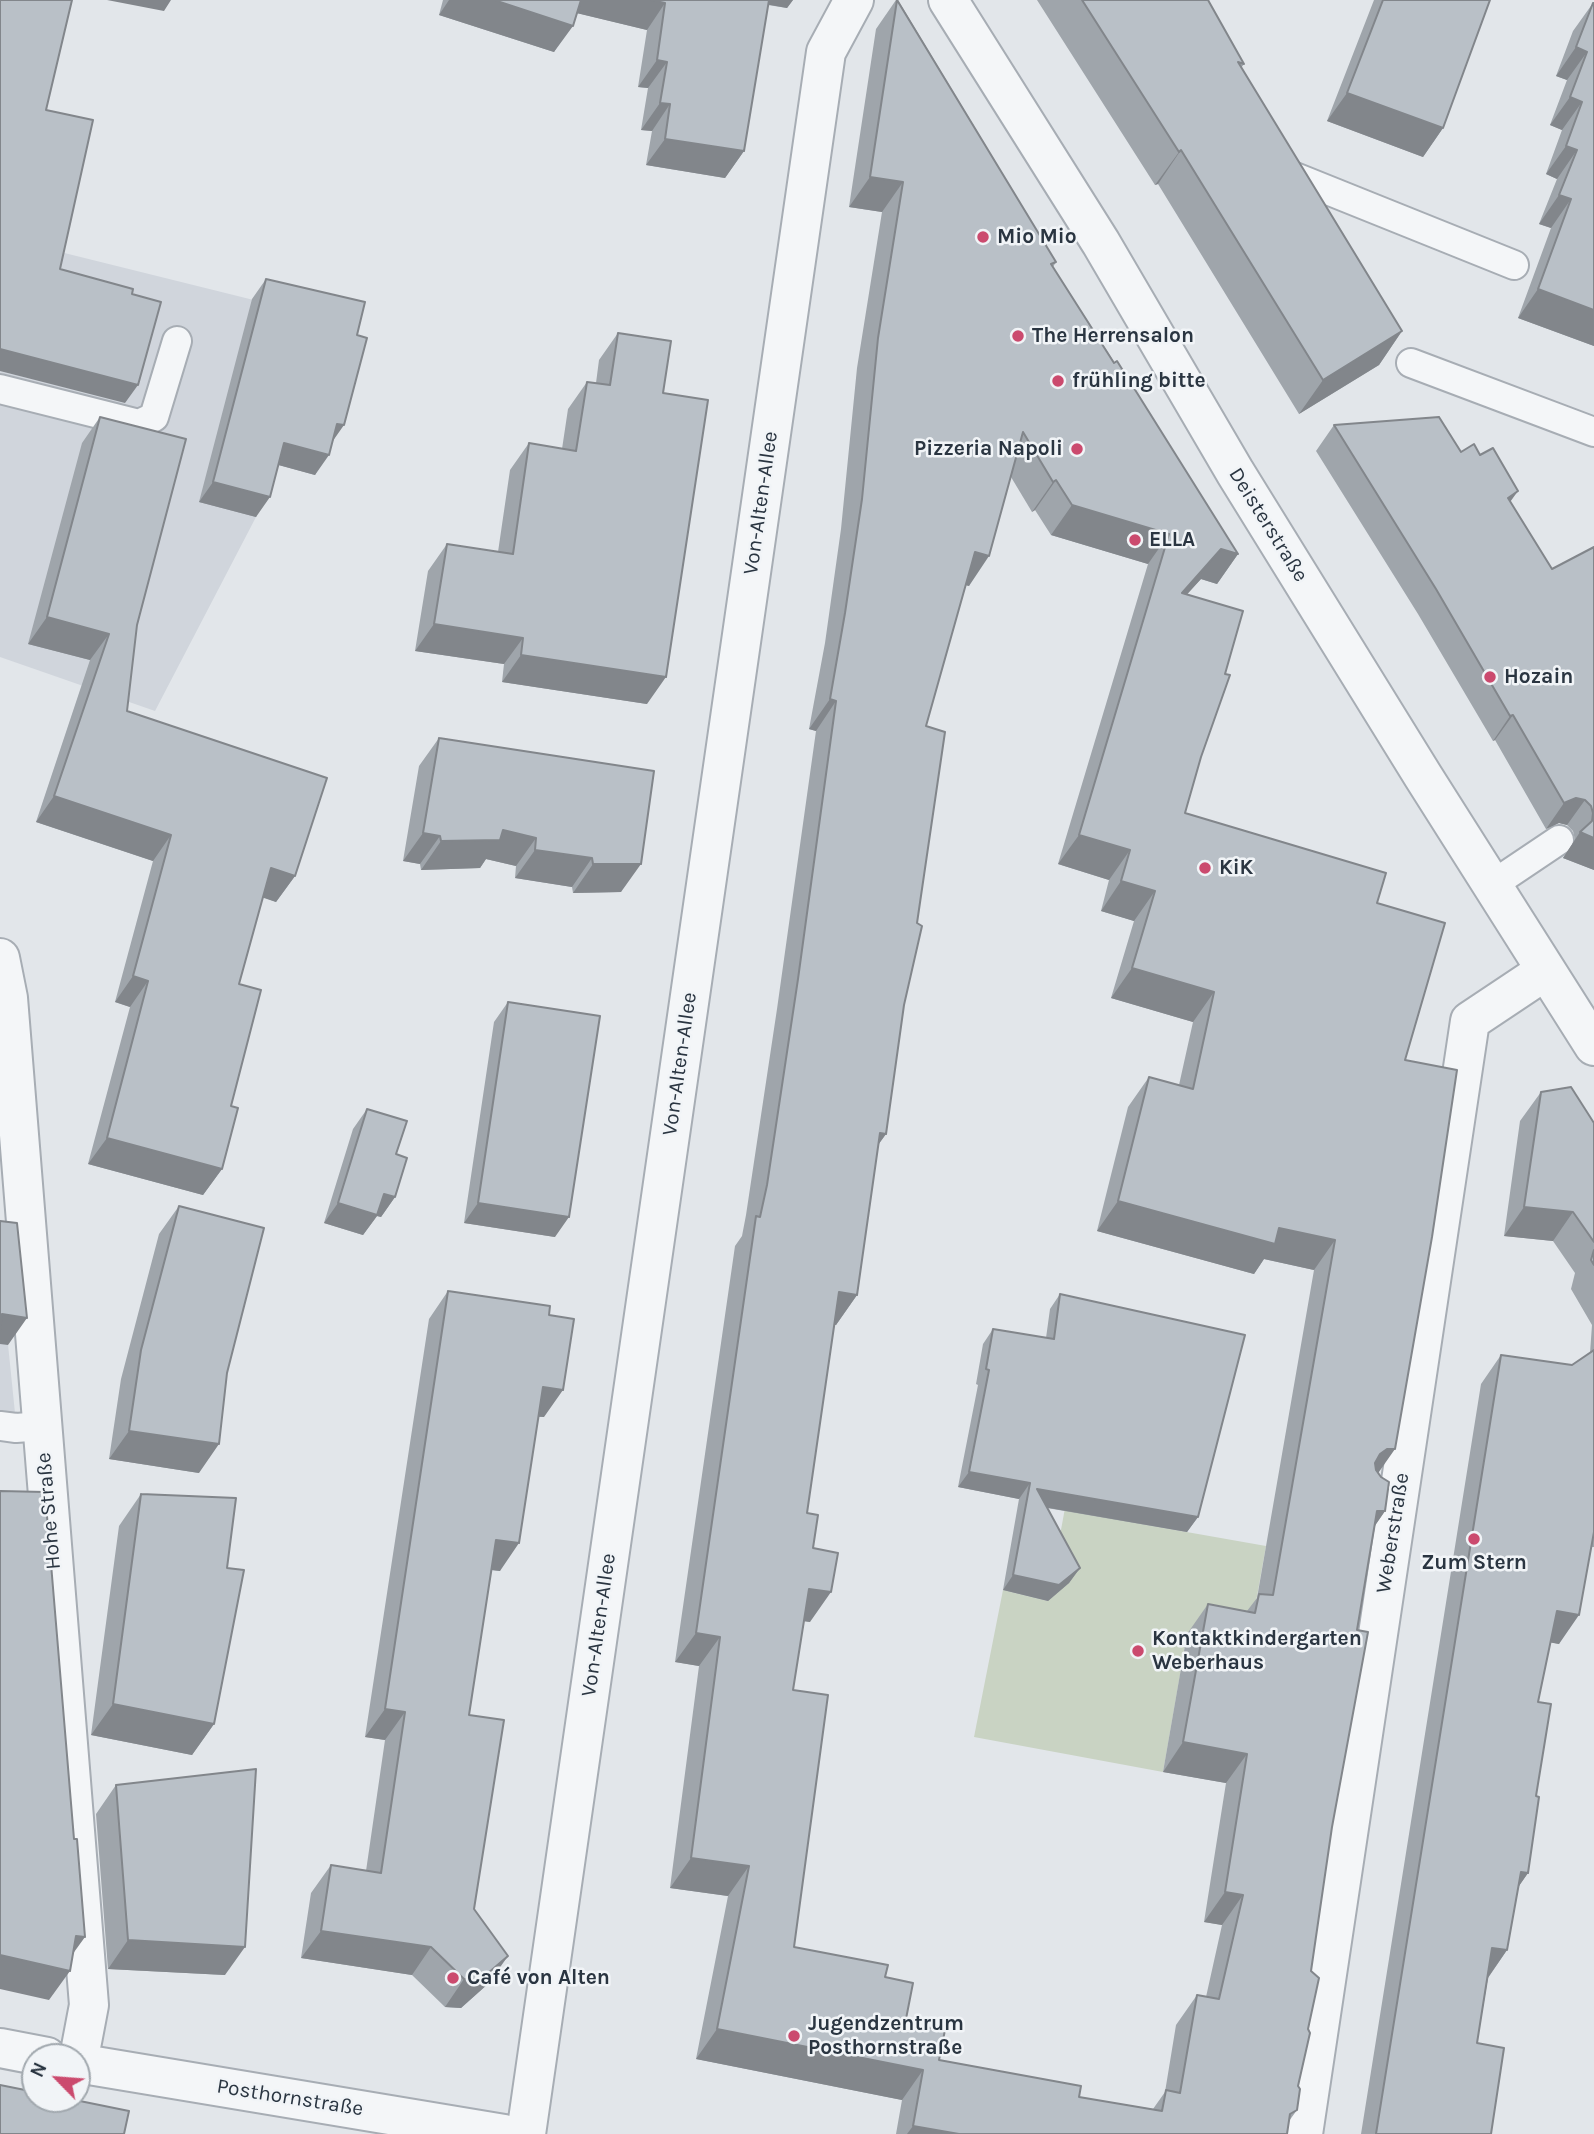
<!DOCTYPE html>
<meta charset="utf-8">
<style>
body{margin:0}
#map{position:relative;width:1594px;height:2134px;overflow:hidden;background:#e2e6ea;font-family:Karla,sans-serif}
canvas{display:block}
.north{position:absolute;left:21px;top:2043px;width:70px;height:70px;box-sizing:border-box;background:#f1f4f7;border:2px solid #a1a8ae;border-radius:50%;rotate:295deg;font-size:19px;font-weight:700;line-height:28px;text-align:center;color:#2a3541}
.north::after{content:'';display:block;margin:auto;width:24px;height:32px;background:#cb4a6e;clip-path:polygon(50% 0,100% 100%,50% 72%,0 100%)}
</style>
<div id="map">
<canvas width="1594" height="2134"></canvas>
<div class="north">N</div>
</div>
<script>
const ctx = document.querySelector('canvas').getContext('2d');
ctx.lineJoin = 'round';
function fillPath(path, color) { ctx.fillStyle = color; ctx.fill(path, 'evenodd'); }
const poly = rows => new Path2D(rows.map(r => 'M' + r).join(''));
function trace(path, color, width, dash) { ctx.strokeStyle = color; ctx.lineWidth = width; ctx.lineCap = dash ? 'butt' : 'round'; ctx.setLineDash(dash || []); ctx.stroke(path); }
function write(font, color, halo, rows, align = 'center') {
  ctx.font = font + ' Karla,sans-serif'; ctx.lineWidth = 5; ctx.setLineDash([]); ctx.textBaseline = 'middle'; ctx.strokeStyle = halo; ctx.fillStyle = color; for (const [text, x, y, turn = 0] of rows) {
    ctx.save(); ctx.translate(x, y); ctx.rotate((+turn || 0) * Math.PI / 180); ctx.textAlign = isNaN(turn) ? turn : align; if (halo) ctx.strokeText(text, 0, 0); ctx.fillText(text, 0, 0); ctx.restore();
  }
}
const built = poly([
 [0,237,306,313,256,517,155,711,0,657],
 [0,1266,15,1413,0,1410]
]);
const green = poly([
 [1065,1508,1147,1525,1266,1546,1252,1624,1187,1635,1163,1772,974,1737,1003,1590,1048,1601]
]);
const service = poly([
 [1290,175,1514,265],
 [1411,363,1594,432],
 [0,389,139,424,154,417,177,341],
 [1492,885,1559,840],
 [0,1426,16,1428,42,1426]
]);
const minor = poly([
 [0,958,8,998,89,2005,78,2063],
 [0,2048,47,2057],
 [77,2063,504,2134],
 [526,2134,826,52,854,0],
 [1303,2134,1470,1021,1545,971]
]);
const tertiary = poly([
 [948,0,1101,243,1235,472,1423,776,1594,1046]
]);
const wall = poly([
 [443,0,793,0,787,8,768,5,744,151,725,178,646,165,652,131,641,130,648,88,638,87,647,30,577,13,554,52,439,15],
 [896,0,898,0,1056,262,1053,267,1238,554,1217,584,1201,579,1187,594,1201,757,1185,813,1377,903,1405,1060,1378,1473,1385,1511,1374,1527,1357,1630,1332,1827,1311,1971,1308,2029,1298,2086,1297,2110,1289,2121,1287,2134,896,2134,902,2100,696,2059,728,1896,670,1888,699,1666,675,1662,735,1246,742,1236,746,1215,777,1009,816,731,809,729,825,643,841,529,857,368,882,212,849,207,876,29],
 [1011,477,1032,512,1035,510,1051,535,1148,564,1058,864,1109,880,1101,911,1134,921,1111,998,1193,1022,1179,1085,1149,1077,1128,1107,1097,1231,1254,1274,1264,1259,1314,1270,1257,1598,1247,1611,1208,1604,1187,1634,1163,1772,1226,1783,1204,1922,1222,1925,1206,1997,1197,1995,1176,2025,1165,2092,1153,2109,1079,2097,939,2060,905,2024,885,1977,794,1947,793,1690,804,1621,810,1622,813,1548,807,1513,834,1324,836,1325,857,1295,878,1145,886,1134,904,1005,926,726,966,585,969,586],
 [1037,0,1208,0,1244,64,1241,68,1402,331,1379,365,1299,414,1158,184,1155,185],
 [1374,0,1490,0,1443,128,1423,157,1327,121],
 [1593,3,1594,3,1594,346,1518,318,1551,228,1539,224,1557,179,1546,174,1562,130,1550,125,1567,80,1556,76,1573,31],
 [266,279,357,335,332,442,315,475,279,465,256,517,199,502,252,299],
 [618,333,663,393,647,704,502,682,504,664,415,651,428,571,447,544,498,552,510,470,529,443,562,449,568,409,587,382,596,383,599,360],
 [100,417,137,625,127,711,295,876,276,902,263,897,239,984,231,1106,222,1169,203,1195,88,1164,130,1007,115,1002,153,861,36,822,90,660,28,644,82,443],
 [1334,425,1480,455,1552,569,1594,547,1594,870,1563,858,1575,840,1573,831,1567,825,1559,823,1546,829,1495,740,1493,741,1418,614,1316,451],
 [439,738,654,771,621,892,573,893,572,887,515,878,516,866,486,859,480,868,421,870,420,864,403,861,419,766],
 [508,1002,555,1237,464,1223,494,1022],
 [1541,1092,1594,1123,1594,1547,1591,1547,1559,1644,1550,1642,1538,1702,1536,1796,1528,1873,1518,1887,1507,1950,1488,1978,1477,2043,1491,2134,1361,2134,1481,1384,1501,1355,1572,1365,1590,1353,1592,1325,1571,1289,1575,1273,1553,1241,1504,1236,1520,1121],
 [367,1109,396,1154,395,1197,381,1217,377,1216,363,1235,324,1223,353,1129],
 [179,1206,199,1473,109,1459,121,1379,159,1234],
 [448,1291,549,1315,544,1417,538,1417,500,1571,491,1570,469,1715,474,1909,489,1983,461,2008,445,2007,412,1975,301,1958,311,1893,331,1865,366,1871,385,1740,365,1737,429,1319],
 [1060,1294,1198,1517,1187,1532,1047,1508,1080,1568,1069,1583,1048,1601,1003,1590,1019,1499,958,1487,978,1385,976,1384,983,1344,993,1329,1046,1338,1050,1309],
 [141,1494,227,1568,214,1724,192,1755,91,1735,119,1526],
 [116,1785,225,1975,108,1969,96,1814]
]);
const shadedWall = poly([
 [107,0,171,0,164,11],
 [449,0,494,0,573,26,554,52,439,15],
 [576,0,651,0,665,3,647,30,568,11],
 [755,0,793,0,787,8,754,2],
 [1576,47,1587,52,1567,80,1556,76],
 [657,60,667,62,648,88,638,87],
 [1347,93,1443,128,1423,157,1327,121],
 [1570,97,1582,102,1562,130,1550,125],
 [660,103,670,104,652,131,641,130],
 [665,139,744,151,725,178,646,165],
 [1566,146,1577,150,1557,179,1546,174],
 [1181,150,1158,184,1155,185,1179,152],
 [870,177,903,182,882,212,849,207],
 [1559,195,1571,199,1551,228,1539,224],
 [1538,289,1594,310,1594,346,1518,318],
 [1402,331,1379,365,1299,414,1323,380],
 [0,349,138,385,125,403,0,371],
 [337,424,344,425,330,445],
 [284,443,329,455,315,475,271,463],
 [1056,480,1035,510,1032,512,1053,482],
 [213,482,270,497,256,517,199,502],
 [1518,491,1500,516,1508,498],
 [1072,505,1169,534,1148,564,1051,535],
 [1221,549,1238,554,1217,584,1201,579,1161,623,1182,593],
 [975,552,989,556,969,586,954,582],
 [47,617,109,634,90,660,28,644],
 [434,624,523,638,504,664,415,651],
 [521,655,666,677,647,704,502,682],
 [830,699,836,701,816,731,809,729],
 [1513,715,1495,740,1493,741,1510,716],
 [54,796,171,835,153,861,36,822],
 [1576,798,1585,800,1567,825,1559,823,1546,829,1564,803],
 [503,830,536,838,516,866,486,859,480,868,421,870,441,841],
 [1580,832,1594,838,1594,870,1563,858],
 [423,833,440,836,420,864,403,861],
 [1079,835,1130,850,1109,880,1058,864],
 [535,850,592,858,572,887,515,878],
 [593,864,641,864,621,892,573,893],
 [271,868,295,876,276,902,252,894],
 [1121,881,1155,891,1134,921,1101,911],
 [1132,968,1214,992,1193,1022,1111,998],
 [133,976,148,981,130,1007,115,1002],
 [880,1133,886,1134,865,1163],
 [107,1138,222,1169,203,1195,88,1164],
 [384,1194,395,1197,381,1217,377,1216,363,1235,324,1223,338,1203],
 [1118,1201,1279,1228,1335,1240,1314,1270,1264,1259,1254,1274,1097,1231],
 [478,1203,569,1217,555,1237,464,1223],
 [1524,1207,1573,1212,1553,1241,1504,1236],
 [839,1292,857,1295,836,1325,818,1322],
 [2,1314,27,1318,8,1345,0,1344,0,1317],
 [543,1387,563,1390,544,1417,523,1415],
 [129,1431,219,1444,199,1473,109,1459],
 [1387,1449,1395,1449,1374,1479,1366,1479,1380,1454],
 [969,1472,1030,1483,1019,1499,958,1487],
 [1037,1489,1198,1517,1187,1532,1026,1504],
 [1377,1511,1385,1511,1365,1540],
 [496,1540,519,1543,500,1571,476,1568],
 [1080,1568,1069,1583,1048,1601,1003,1590,1013,1575],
 [809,1589,831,1592,810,1622,788,1619],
 [1557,1611,1579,1615,1559,1644,1536,1640],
 [696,1633,720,1637,699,1666,675,1662],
 [113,1704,214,1724,192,1755,91,1735],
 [385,1709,405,1712,385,1740,365,1737],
 [1183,1742,1247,1754,1226,1783,1163,1772],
 [691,1858,749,1866,728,1896,670,1888],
 [1521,1872,1528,1873,1508,1902],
 [1225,1892,1243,1895,1222,1925,1204,1922],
 [321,1931,431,1947,412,1975,301,1958],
 [76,1936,85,1937,64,1966],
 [128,1940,245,1947,225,1975,108,1969],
 [1492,1948,1507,1950,1487,1979],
 [0,1955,70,1971,49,2000,0,1989],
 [508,1956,489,1983,461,2008,445,2007,464,1979],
 [717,2029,923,2070,902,2100,696,2059],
 [913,2126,959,2134,907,2134]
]);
const building = poly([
 [0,0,72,0,46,110,93,120,60,269,133,289,132,294,161,302,138,385,0,349,0,0],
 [494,0,581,0,573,26,494,0],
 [651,0,769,0,744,151,665,139,670,104,660,103,667,62,657,60,665,3,651,0],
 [897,0,1056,262,1051,264,1114,363,1117,361,1238,554,1221,549,1182,593,1243,611,1225,674,1230,675,1201,757,1185,813,1386,873,1377,903,1445,923,1405,1060,1457,1070,1432,1237,1395,1449,1387,1449,1380,1454,1375,1463,1376,1470,1381,1477,1389,1482,1385,1511,1377,1511,1357,1630,1368,1632,1332,1827,1311,1971,1319,1978,1308,2029,1310,2033,1298,2086,1300,2089,1297,2110,1290,2114,1287,2134,959,2134,913,2126,923,2070,717,2029,749,1866,691,1858,720,1637,696,1633,756,1216,760,1217,767,1185,798,979,836,701,830,699,845,613,862,499,878,338,903,182,870,177,897,0],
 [1023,432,1053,482,1056,480,1072,505,1169,534,1079,835,1130,850,1121,881,1155,891,1132,968,1214,992,1193,1089,1149,1077,1118,1201,1275,1244,1279,1228,1335,1240,1273,1595,1259,1594,1255,1613,1208,1604,1183,1742,1247,1754,1225,1892,1243,1895,1219,1999,1197,1995,1180,2093,1166,2090,1162,2111,1079,2097,1081,2086,939,2060,945,2030,905,2024,913,1983,885,1977,888,1965,794,1947,828,1695,793,1690,809,1589,831,1592,838,1553,813,1548,818,1515,807,1513,839,1292,857,1295,880,1133,886,1134,904,1005,922,926,917,923,945,732,926,726,975,552,989,556,1023,432],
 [1082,0,1208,0,1244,64,1238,62,1402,331,1323,380,1181,150,1179,152,1082,0],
 [1383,0,1490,0,1443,128,1347,93,1383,0],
 [1593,3,1594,3,1594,310,1538,289,1571,199,1559,195,1577,150,1566,146,1582,102,1570,97,1587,52,1576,47,1593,3],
 [266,279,365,302,357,335,367,338,344,425,337,424,329,455,284,443,270,497,213,482,266,279],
 [618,333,671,341,663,393,708,400,666,677,521,655,523,638,434,624,447,544,513,554,529,443,576,451,587,382,610,385,618,333],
 [100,417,186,439,137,625,127,711,327,778,295,876,271,868,239,984,261,990,231,1106,238,1108,222,1169,107,1138,148,981,133,976,171,835,54,796,109,634,47,617,100,417],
 [1439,417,1461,452,1474,444,1480,455,1493,448,1518,491,1508,498,1552,569,1594,547,1594,838,1580,832,1592,821,1593,813,1591,806,1585,800,1576,798,1564,803,1513,715,1510,716,1436,589,1334,425,1439,417],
 [439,738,654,771,641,864,593,864,592,858,535,850,536,838,503,830,500,840,441,841,440,836,423,833,439,738],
 [508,1002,600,1016,569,1217,478,1203,508,1002],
 [1571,1087,1594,1123,1594,1242,1573,1212,1524,1207,1541,1092,1571,1087],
 [367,1109,407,1121,396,1154,407,1158,395,1197,384,1194,377,1215,338,1203,367,1109],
 [179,1206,264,1228,227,1373,219,1444,129,1431,141,1350,179,1206],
 [0,1221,17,1223,27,1318,2,1314,0,1330,0,1221],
 [1594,1250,1594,1265,1591,1260,1594,1250],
 [448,1291,550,1306,549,1315,574,1319,563,1390,543,1387,519,1543,496,1540,469,1715,504,1720,474,1909,508,1956,480,1980,464,1979,431,1947,321,1931,331,1865,381,1873,405,1712,385,1709,448,1291],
 [1060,1294,1245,1335,1198,1517,1037,1489,1080,1568,1059,1585,1013,1575,1030,1483,969,1472,989,1370,986,1369,993,1329,1054,1339,1060,1294],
 [1594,1350,1594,1532,1579,1615,1557,1611,1538,1702,1551,1704,1536,1796,1539,1797,1528,1873,1521,1872,1507,1950,1492,1948,1477,2043,1504,2048,1491,2134,1376,2134,1501,1355,1572,1365,1594,1350],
 [0,1491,45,1492,74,1839,77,1839,85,1937,76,1936,70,1971,0,1955,0,1491],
 [141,1494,236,1498,227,1568,244,1570,214,1724,113,1704,141,1494],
 [256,1769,245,1947,128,1940,116,1785,256,1769],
 [0,2085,35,2092,35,2099,70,2099,129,2111,124,2134,0,2134,0,2085]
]);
const markers = [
 [983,237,7,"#cb4a6e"],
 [1018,336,7,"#cb4a6e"],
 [1058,381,7,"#cb4a6e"],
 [1077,449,7,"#cb4a6e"],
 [1135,540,7,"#cb4a6e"],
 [1490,677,7,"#cb4a6e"],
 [1205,868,7,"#cb4a6e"],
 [1474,1539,7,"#cb4a6e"],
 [1138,1651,7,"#cb4a6e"],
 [453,1978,7,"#cb4a6e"],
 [794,2036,7,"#cb4a6e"]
];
const poiNames = [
 ["Mio Mio",997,237],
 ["The Herrensalon",1032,336],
 ["frühling bitte",1072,381],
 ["Pizzeria Napoli",1063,449,"right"],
 ["ELLA",1149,540],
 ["Hozain",1504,677],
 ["KiK",1219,868],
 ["Zum Stern",1474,1563,"center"],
 ["Kontaktkindergarten",1152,1639],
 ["Weberhaus",1152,1663],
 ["Café von Alten",467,1978],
 ["Jugendzentrum",808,2024],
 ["Posthornstraße",808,2048]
];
const streetNames = [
 ["Von-Alten-Allee",761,503,-82],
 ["Deisterstraße",1268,525,58],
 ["Von-Alten-Allee",680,1064,-82],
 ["Hohe Straße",49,1511,-95],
 ["Weberstraße",1393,1533,-81],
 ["Von-Alten-Allee",599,1625,-82],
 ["Posthornstraße",290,2098,9]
];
fillPath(built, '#d0d5dc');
fillPath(green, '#c9d3c3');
trace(service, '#a7adb4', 32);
trace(minor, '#a7adb4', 42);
trace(tertiary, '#a7adb4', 42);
trace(service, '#f4f6f8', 28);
trace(minor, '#f4f6f8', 38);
trace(tertiary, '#f4f6f8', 38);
fillPath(wall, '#9fa5ab');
fillPath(shadedWall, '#82868b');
fillPath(building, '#b9c0c7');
trace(building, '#82868b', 2);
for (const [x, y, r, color] of markers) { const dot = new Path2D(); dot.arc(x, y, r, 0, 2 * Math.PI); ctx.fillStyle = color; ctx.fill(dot); trace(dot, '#f1f4f7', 2.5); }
write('bold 21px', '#2a3541', '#f1f4f7', poiNames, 'left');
write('21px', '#2a3541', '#f1f4f7', streetNames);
</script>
